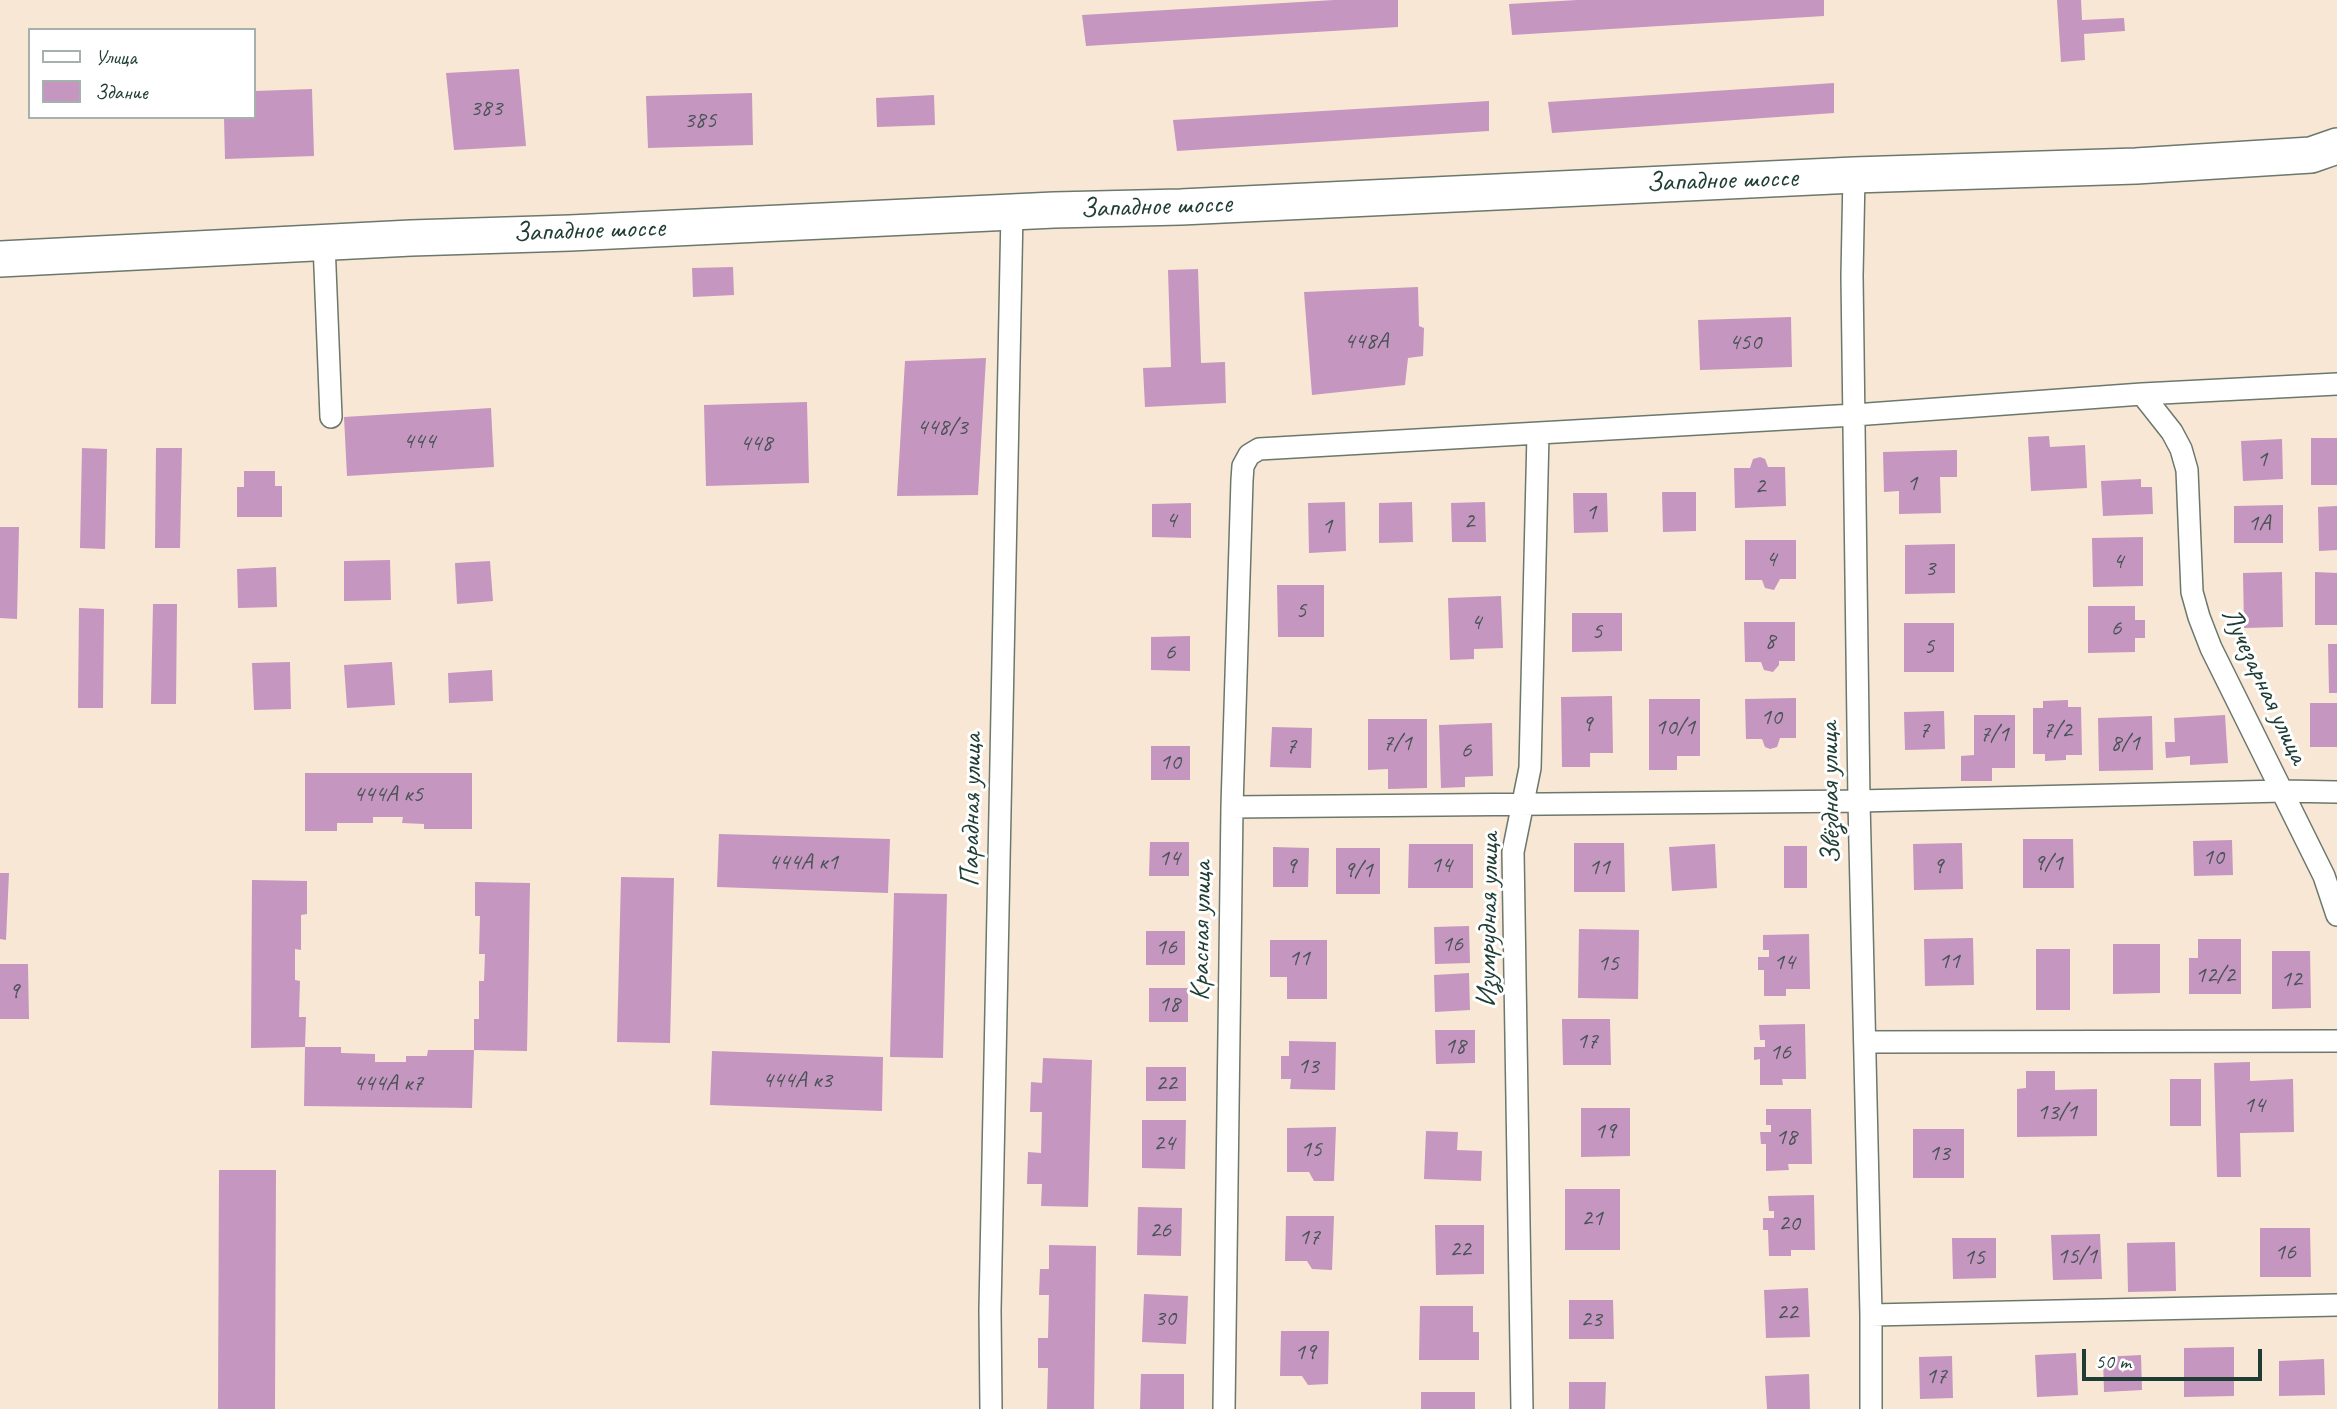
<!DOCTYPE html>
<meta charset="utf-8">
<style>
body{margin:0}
#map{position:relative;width:2337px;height:1409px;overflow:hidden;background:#f8e7d5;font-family:Caveat,sans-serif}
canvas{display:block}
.legend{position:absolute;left:28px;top:28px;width:228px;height:91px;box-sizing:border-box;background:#fff;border:2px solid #a5b1ae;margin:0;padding:9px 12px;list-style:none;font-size:21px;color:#1f3d34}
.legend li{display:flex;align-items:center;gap:14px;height:35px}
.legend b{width:35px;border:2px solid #a5b1ae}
.scale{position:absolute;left:2082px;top:1349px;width:180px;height:32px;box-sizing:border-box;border:4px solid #1f3d34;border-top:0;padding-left:9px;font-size:21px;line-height:24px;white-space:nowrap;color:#1f3d34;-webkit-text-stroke:5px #fff;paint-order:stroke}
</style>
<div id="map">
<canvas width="2337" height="1409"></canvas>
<ul class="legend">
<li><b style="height:9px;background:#fff"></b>Улица</li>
<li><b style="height:19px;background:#c596bf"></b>Здание</li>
</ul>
<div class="scale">50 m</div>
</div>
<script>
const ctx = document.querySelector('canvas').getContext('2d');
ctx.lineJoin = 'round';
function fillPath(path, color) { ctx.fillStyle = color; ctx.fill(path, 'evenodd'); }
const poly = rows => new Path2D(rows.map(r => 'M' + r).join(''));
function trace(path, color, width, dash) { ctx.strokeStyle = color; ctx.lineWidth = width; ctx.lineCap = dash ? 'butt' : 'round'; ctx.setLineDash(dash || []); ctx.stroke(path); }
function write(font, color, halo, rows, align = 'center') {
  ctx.font = font + ' Caveat,sans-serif'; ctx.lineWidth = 6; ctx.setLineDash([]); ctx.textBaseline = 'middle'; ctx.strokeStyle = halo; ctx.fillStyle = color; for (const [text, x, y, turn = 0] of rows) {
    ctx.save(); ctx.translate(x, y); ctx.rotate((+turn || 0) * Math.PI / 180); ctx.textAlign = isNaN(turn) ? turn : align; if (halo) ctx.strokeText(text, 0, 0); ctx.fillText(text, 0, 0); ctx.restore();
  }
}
const building = poly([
 [1334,0,1398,0,1398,27,1086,46,1082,15],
 [1577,0,1824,0,1824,16,1512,35,1509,4],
 [2057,0,2081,0,2082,20,2124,18,2125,31,2084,34,2085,60,2061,62],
 [519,69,526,146,454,150,446,73],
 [1834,83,1834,113,1552,133,1548,102],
 [312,89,314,156,225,159,224,117,254,117,254,91],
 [752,93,753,145,648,148,646,96],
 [934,95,935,125,877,127,876,98],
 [1489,101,1489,131,1177,151,1173,120],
 [733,267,734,295,693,297,692,268],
 [1198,269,1201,363,1225,362,1226,403,1145,407,1143,368,1171,367,1168,270],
 [1418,287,1419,326,1424,328,1423,356,1408,358,1405,385,1312,395,1304,292],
 [1791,317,1792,367,1700,370,1698,320],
 [986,358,978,495,897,496,905,361],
 [807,402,809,483,706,486,704,405],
 [491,408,494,467,347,476,344,417],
 [2049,436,2050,447,2085,445,2087,488,2031,491,2028,437],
 [2311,438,2337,438,2337,485,2311,485],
 [2282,439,2283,479,2243,481,2241,441],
 [82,448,107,449,105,549,80,548],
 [156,448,182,448,180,548,155,548],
 [1957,450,1957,477,1940,477,1941,513,1899,514,1899,491,1884,492,1883,452],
 [1760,457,1765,459,1768,467,1785,467,1786,506,1735,508,1734,468,1750,468,1753,459],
 [244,471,275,471,275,486,282,486,282,517,237,517,237,487,244,487],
 [2141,479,2141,487,2152,487,2153,514,2103,516,2101,481],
 [1662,492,1696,492,1696,531,1663,532],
 [1573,493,1607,493,1608,532,1574,533],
 [1345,502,1346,551,1309,553,1308,503],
 [1412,502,1413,542,1379,543,1379,503],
 [1485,502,1486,542,1452,542,1451,503],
 [1191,503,1191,538,1152,537,1152,504],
 [2283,505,2283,543,2234,543,2234,506],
 [2337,506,2337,550,2319,551,2318,507],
 [0,527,19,527,17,619,0,618],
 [2143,537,2143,586,2093,587,2092,538],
 [1745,540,1796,540,1796,579,1780,579,1774,590,1765,588,1762,580,1745,580],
 [1955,544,1955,593,1905,594,1905,545],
 [390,560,391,600,344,601,344,561],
 [490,561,493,601,457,604,455,563],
 [276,567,277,607,238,608,237,569],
 [2282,572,2283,627,2244,628,2243,573],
 [2315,572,2337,573,2337,625,2315,625],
 [1277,585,1324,585,1324,637,1278,637],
 [1501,596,1503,648,1474,649,1474,659,1450,660,1448,598],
 [153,604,177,604,176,704,151,704],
 [2088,606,2135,606,2135,620,2145,620,2145,638,2135,638,2135,652,2088,653],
 [79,608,104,609,103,708,78,708],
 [1572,613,1622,613,1622,651,1572,652],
 [1744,622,1795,622,1795,661,1779,661,1779,665,1773,672,1764,670,1761,662,1745,662],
 [1904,623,1954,623,1954,672,1904,672],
 [1190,636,1190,671,1151,670,1151,637],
 [2328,644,2337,644,2337,693,2329,693],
 [290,662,291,709,254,710,252,663],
 [392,662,395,705,347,708,344,665],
 [492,670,493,701,449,703,448,673],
 [1612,696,1613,753,1590,753,1590,767,1562,767,1561,697],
 [1796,698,1796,738,1780,738,1777,747,1770,749,1765,747,1762,739,1746,739,1745,699],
 [1649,699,1700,699,1700,756,1677,756,1677,770,1649,770],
 [2068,700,2068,707,2081,707,2082,755,2066,755,2066,760,2045,761,2045,754,2033,754,2033,708,2043,708,2043,701],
 [2310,703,2337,703,2337,747,2310,747],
 [1944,711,1945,749,1905,750,1904,712],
 [1974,715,2015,715,2015,768,1992,768,1992,781,1961,781,1961,756,1974,755],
 [2225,715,2228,763,2190,765,2190,756,2166,758,2165,742,2175,742,2174,718],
 [2152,716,2153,770,2099,771,2098,718],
 [1368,719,1427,719,1427,788,1388,789,1388,769,1368,770],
 [1492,723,1493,776,1465,777,1465,787,1441,788,1439,725],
 [1272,727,1312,728,1311,768,1270,767],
 [1151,746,1190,746,1190,780,1151,780],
 [305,773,472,773,472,829,424,829,424,824,402,823,403,817,373,817,373,823,337,823,337,831,305,831],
 [719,834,890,839,888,893,717,887],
 [2023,839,2073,839,2074,888,2023,888],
 [2232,840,2233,875,2194,876,2193,841],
 [1150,842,1189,842,1189,876,1149,876],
 [1574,843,1624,843,1625,892,1574,892],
 [1962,843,1963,889,1914,890,1913,844],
 [1409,844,1473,844,1473,888,1408,888],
 [1715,844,1717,888,1672,891,1669,847],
 [1784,846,1807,846,1807,888,1784,888],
 [1273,847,1309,848,1308,887,1273,887],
 [1336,848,1380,848,1380,894,1336,894],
 [0,873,9,873,6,940,0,939],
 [621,877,674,878,670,1043,617,1042],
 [252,880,307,881,307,914,301,915,301,950,295,949,295,980,300,981,299,1017,306,1017,305,1047,251,1048],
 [475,882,530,883,527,1051,474,1050,472,1108,304,1106,305,1047,341,1047,341,1053,375,1054,375,1062,406,1062,406,1056,427,1056,428,1050,474,1050,474,1019,479,1019,479,981,484,981,485,954,479,954,480,916,475,916],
 [894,893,947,894,943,1058,890,1057],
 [1469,926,1470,963,1435,964,1434,927],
 [1579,929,1639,930,1638,999,1578,998],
 [1146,931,1185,931,1185,965,1146,965],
 [1809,934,1810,989,1786,989,1786,996,1764,996,1764,970,1758,970,1758,957,1769,957,1769,950,1763,950,1763,935],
 [1973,938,1974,985,1925,986,1924,939],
 [2198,939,2241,939,2241,994,2189,994,2189,958,2198,958],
 [1270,940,1327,940,1327,999,1287,999,1287,977,1270,977],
 [2113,944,2160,944,2160,993,2113,994],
 [2036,949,2070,949,2070,1010,2036,1010],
 [2272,951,2310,951,2311,1008,2272,1009],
 [0,964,28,964,29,1019,0,1019],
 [1469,973,1470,1010,1435,1012,1434,975],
 [1149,988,1188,988,1188,1022,1149,1022],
 [1562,1019,1610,1019,1611,1065,1563,1065],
 [1805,1024,1806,1079,1782,1079,1783,1085,1760,1085,1760,1059,1754,1060,1754,1047,1765,1047,1765,1040,1760,1040,1759,1025],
 [1435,1030,1475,1030,1475,1063,1436,1064],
 [1289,1041,1336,1042,1335,1090,1290,1089,1291,1079,1281,1079,1281,1056,1289,1056],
 [712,1051,883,1057,882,1111,710,1105],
 [1043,1058,1092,1060,1088,1207,1041,1206,1042,1184,1027,1184,1028,1152,1041,1153,1042,1112,1030,1112,1031,1082,1042,1083],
 [2250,1062,2250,1081,2293,1079,2294,1132,2240,1133,2241,1177,2217,1177,2214,1063],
 [1146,1067,1186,1067,1186,1101,1146,1101],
 [2026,1071,2055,1071,2055,1090,2097,1089,2097,1136,2017,1137,2017,1089,2026,1088],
 [2170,1079,2201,1079,2201,1126,2170,1126],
 [1581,1108,1630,1108,1630,1156,1581,1157],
 [1766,1109,1811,1109,1812,1164,1788,1164,1789,1170,1766,1171,1766,1144,1761,1144,1760,1132,1771,1132,1771,1125,1766,1125],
 [1142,1120,1186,1120,1185,1169,1142,1168],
 [1336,1127,1334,1181,1314,1181,1309,1172,1287,1172,1287,1128],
 [1913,1129,1964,1129,1964,1178,1913,1178],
 [1426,1131,1458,1132,1457,1150,1482,1151,1481,1181,1424,1179],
 [219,1170,276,1170,275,1409,218,1409],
 [1565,1189,1620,1189,1620,1250,1565,1250],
 [1814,1195,1815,1250,1791,1250,1791,1256,1769,1256,1768,1230,1763,1230,1763,1218,1774,1218,1774,1211,1769,1211,1768,1196],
 [1138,1207,1182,1208,1181,1256,1137,1255],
 [1286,1216,1334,1216,1332,1270,1312,1269,1307,1261,1285,1261],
 [1435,1225,1484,1225,1484,1274,1436,1275],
 [2260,1228,2310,1228,2311,1277,2260,1277],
 [2100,1234,2102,1279,2053,1280,2051,1235],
 [1952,1238,1996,1238,1996,1278,1953,1279],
 [2175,1242,2176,1291,2128,1292,2127,1243],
 [1049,1245,1096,1246,1094,1409,1047,1409,1048,1368,1038,1368,1038,1338,1048,1338,1049,1295,1039,1295,1040,1269,1049,1269],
 [1808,1288,1810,1337,1766,1338,1764,1290],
 [1144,1294,1188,1296,1186,1344,1142,1342],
 [1569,1300,1613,1300,1614,1339,1569,1339],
 [1420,1306,1473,1306,1473,1332,1479,1332,1479,1360,1419,1360],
 [1281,1331,1329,1331,1328,1384,1308,1385,1302,1376,1280,1376],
 [2234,1347,2234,1396,2184,1397,2184,1348],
 [2076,1353,2078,1395,2037,1397,2035,1355],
 [2141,1355,2142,1390,2104,1392,2103,1357],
 [1952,1356,1953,1398,1920,1399,1919,1357],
 [2324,1359,2325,1395,2279,1396,2279,1361],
 [1141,1374,1184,1374,1184,1409,1140,1409],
 [1809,1374,1810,1409,1767,1409,1765,1376],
 [1569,1382,1606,1382,1605,1409,1569,1409],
 [1421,1392,1475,1392,1475,1409,1421,1409]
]);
const minor = poly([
 [1854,175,1852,276,1859,801,1871,1315,1871,1409],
 [324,243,331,417],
 [2142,394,2337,384],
 [1232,807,1859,801,2283,791,2337,792],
 [1865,1042,2337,1041],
 [1871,1315,2337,1305],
 [991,1409,990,1310,1012,212],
 [1224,1409,1232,807,1242,480,1243,466,1249,455,1259,449,1854,415,2142,394,2172,432,2181,449,2187,470,2192,592,2199,617,2211,648,2324,876,2337,915],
 [1522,1409,1513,852,1530,768,1538,434]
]);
const primary = poly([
 [0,259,411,238,570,233,1054,210,1181,207,1854,175,2136,166,2311,155,2337,146]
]);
const numberNames = [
 ["383",486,109],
 ["385",700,121],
 ["448А",1366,342],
 ["450",1745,343],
 ["448/3",942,428],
 ["444",419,442],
 ["448",756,444],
 ["1",2262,460],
 ["1",1912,484],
 ["2",1760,487],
 ["1",1591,513],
 ["4",1171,521],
 ["2",1469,522],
 ["1А",2259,524],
 ["1",1327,527],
 ["4",1771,560],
 ["4",2118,562],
 ["3",1930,569],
 ["5",1301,611],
 ["4",1476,623],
 ["6",2116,629],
 ["5",1597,632],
 ["8",1770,642],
 ["5",1929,647],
 ["6",1170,653],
 ["10",1771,718],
 ["9",1587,725],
 ["10/1",1675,728],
 ["7",1924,731],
 ["7/2",2057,731],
 ["7/1",1994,735],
 ["7/1",1397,744],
 ["8/1",2125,744],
 ["7",1291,747],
 ["6",1466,751],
 ["10",1170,763],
 ["444А к5",388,795],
 ["10",2213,858],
 ["14",1169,859],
 ["444А к1",803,863],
 ["9/1",2048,864],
 ["14",1441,866],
 ["9",1291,867],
 ["9",1938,867],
 ["11",1599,868],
 ["9/1",1358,871],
 ["16",1452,945],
 ["16",1166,948],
 ["11",1299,959],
 ["11",1949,962],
 ["14",1784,963],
 ["15",1608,964],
 ["12/2",2215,976],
 ["12",2291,980],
 ["9",14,992],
 ["18",1169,1005],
 ["17",1587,1042],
 ["18",1455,1047],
 ["16",1780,1053],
 ["13",1308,1067],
 ["444А к3",797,1081],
 ["444А к7",388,1084],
 ["22",1166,1084],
 ["14",2254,1106],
 ["13/1",2057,1113],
 ["19",1605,1132],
 ["18",1786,1138],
 ["24",1164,1144],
 ["15",1311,1150],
 ["13",1939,1154],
 ["21",1592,1219],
 ["20",1789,1224],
 ["26",1160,1231],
 ["17",1309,1238],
 ["22",1460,1250],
 ["16",2285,1253],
 ["15/1",2077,1257],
 ["15",1974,1258],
 ["22",1787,1313],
 ["30",1165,1319],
 ["23",1591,1320],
 ["19",1305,1353],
 ["17",1936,1377]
];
const streetNames = [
 ["Западное шоссе",1722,181,-2],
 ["Западное шоссе",1156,207,-2],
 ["Западное шоссе",589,231,-2],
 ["Лучезарная улица",2264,686,65],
 ["Звёздная улица",1831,793,-91],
 ["Парадная улица",972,810,-89],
 ["Изумрудная улица",1489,920,-89],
 ["Красная улица",1202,931,-89]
];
fillPath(building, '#c596bf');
trace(minor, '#6b786c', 24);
trace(primary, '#6b786c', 38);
trace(minor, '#fff', 21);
trace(primary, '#fff', 35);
write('24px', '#485357', null, numberNames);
write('28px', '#1f3d34', '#fff', streetNames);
</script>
